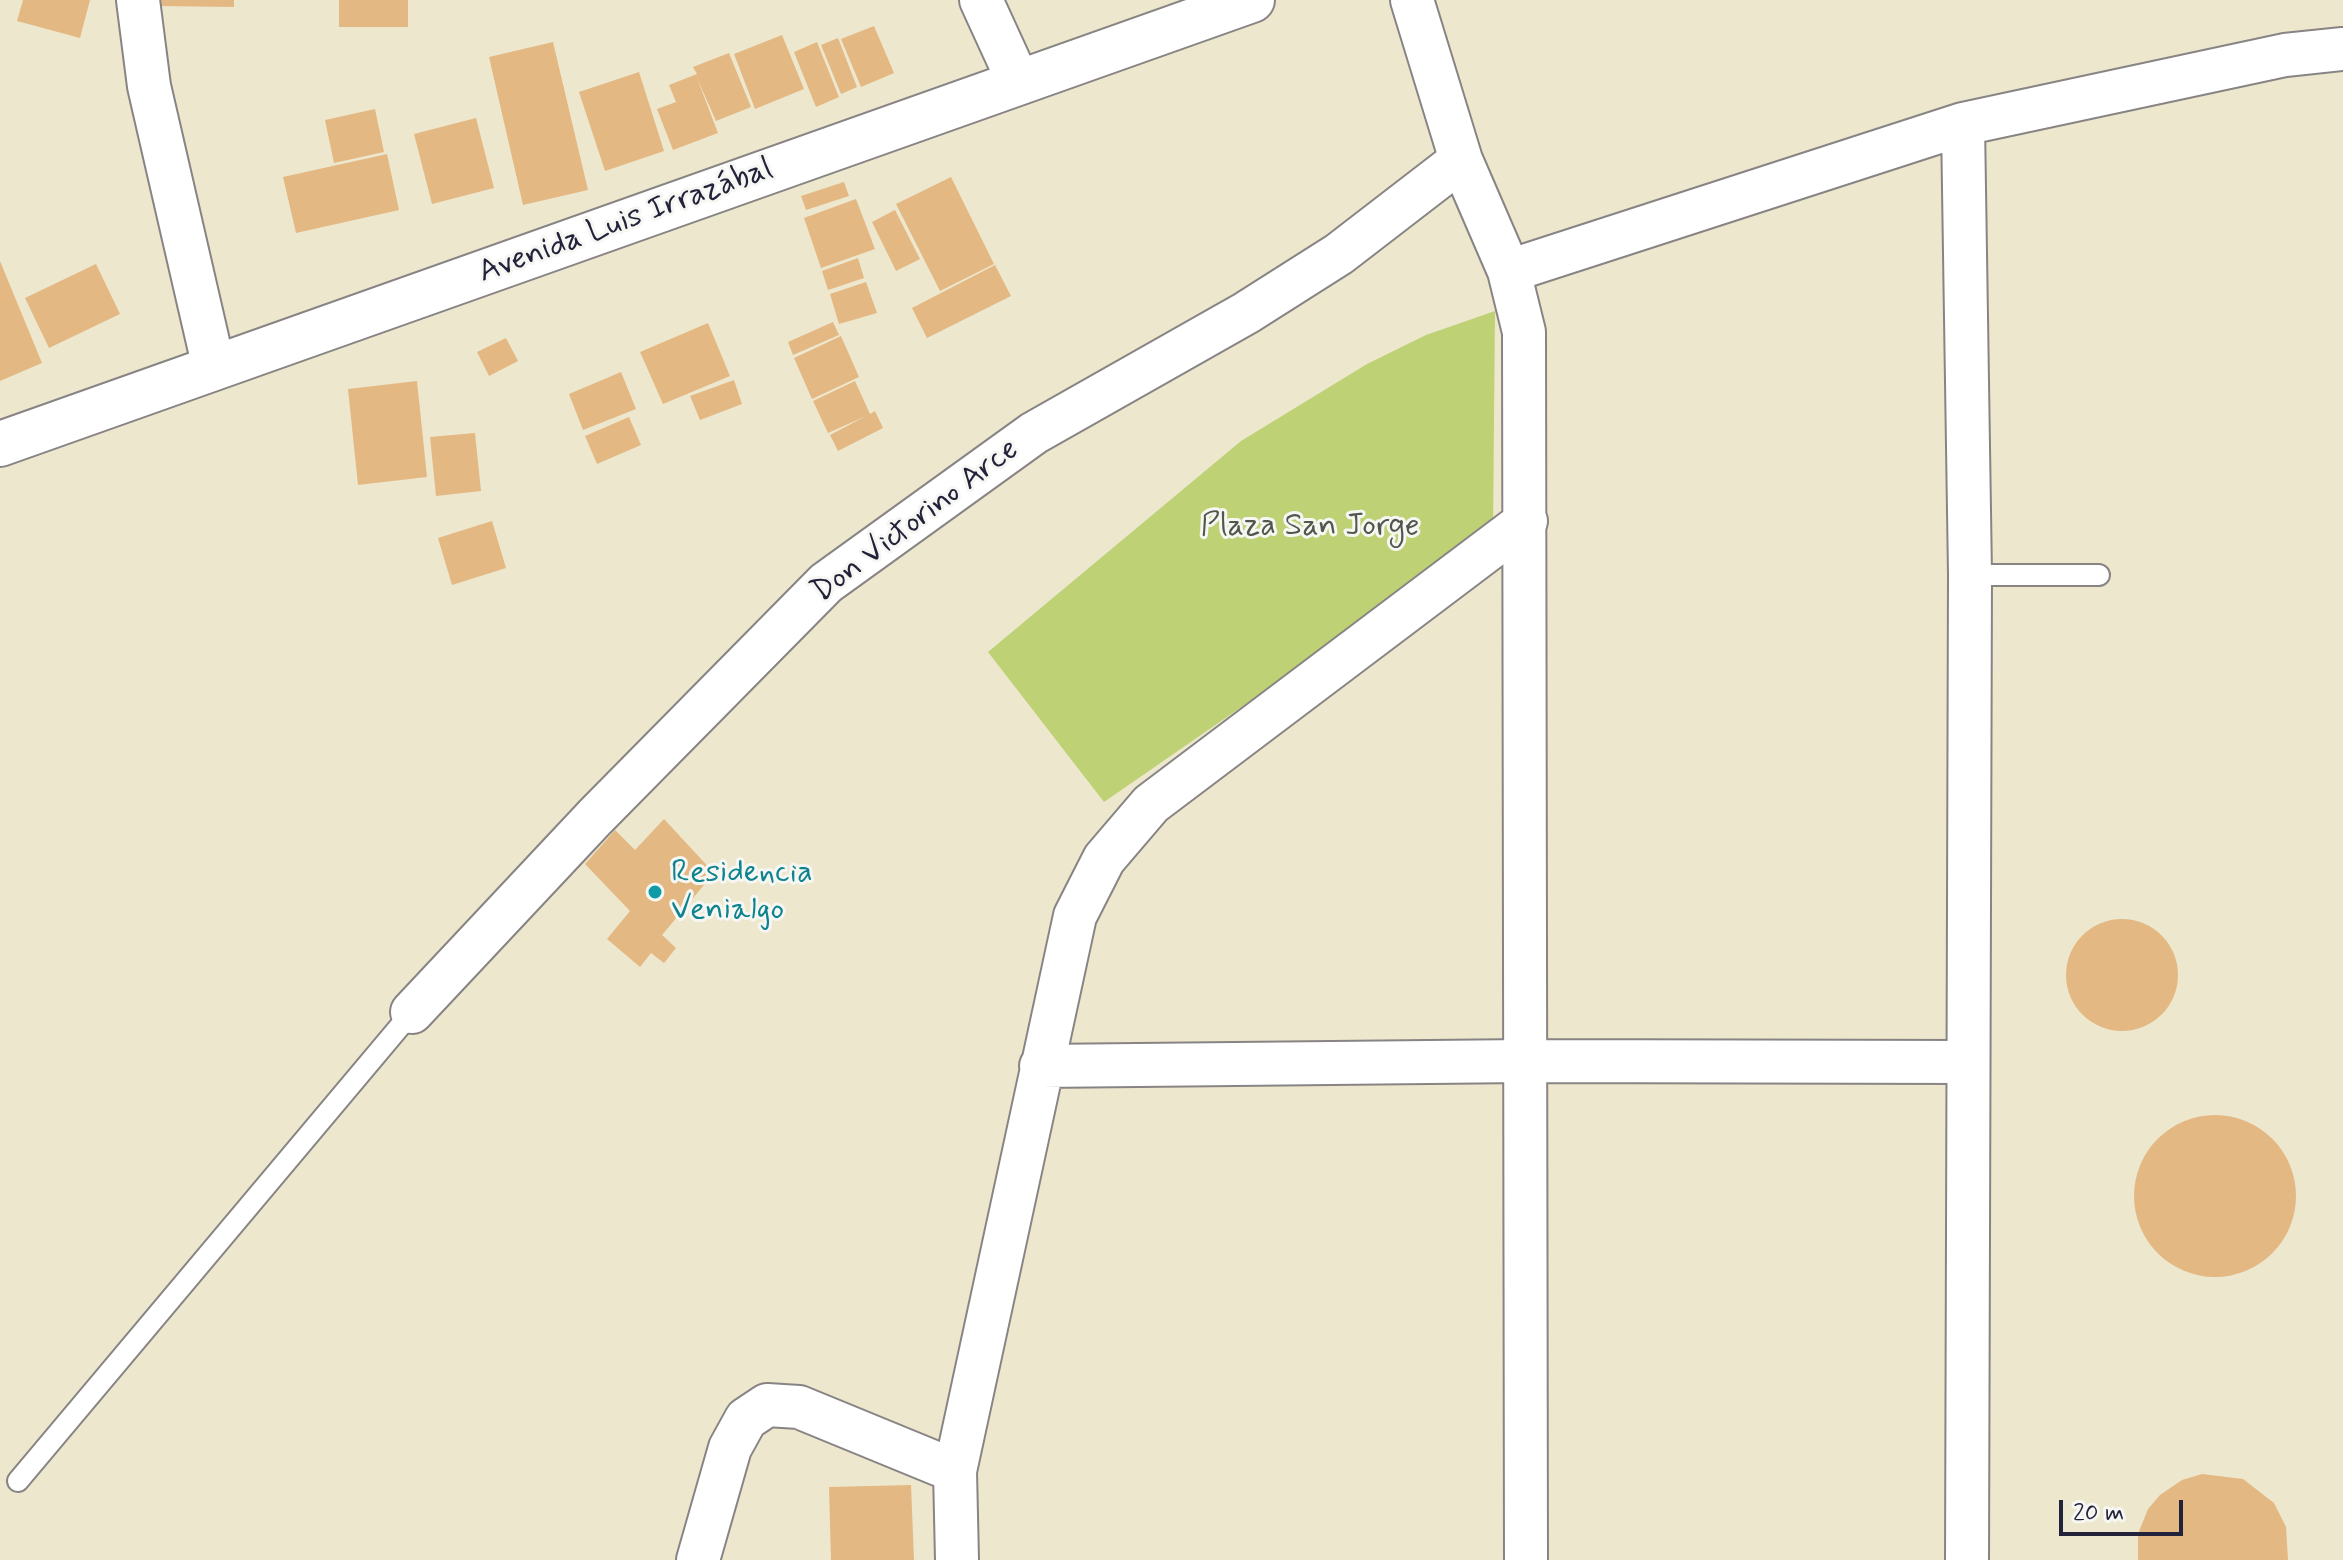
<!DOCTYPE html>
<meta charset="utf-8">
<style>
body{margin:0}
#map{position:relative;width:2343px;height:1560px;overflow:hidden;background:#ede7ce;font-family:Mynerve,sans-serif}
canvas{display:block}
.scale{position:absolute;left:2059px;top:1500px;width:124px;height:36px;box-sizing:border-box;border:4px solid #22223b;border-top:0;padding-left:10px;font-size:24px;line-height:28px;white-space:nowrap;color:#22223b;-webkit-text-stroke:6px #f6f6f2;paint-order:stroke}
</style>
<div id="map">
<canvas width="2343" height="1560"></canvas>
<div class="scale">20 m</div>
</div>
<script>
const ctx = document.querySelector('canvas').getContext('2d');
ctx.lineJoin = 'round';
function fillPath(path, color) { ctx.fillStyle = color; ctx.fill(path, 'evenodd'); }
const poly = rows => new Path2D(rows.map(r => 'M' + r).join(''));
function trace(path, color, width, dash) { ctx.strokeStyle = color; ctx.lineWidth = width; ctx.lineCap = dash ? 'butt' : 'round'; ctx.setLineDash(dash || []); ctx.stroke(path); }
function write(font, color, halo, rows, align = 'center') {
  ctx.font = font + ' Mynerve,sans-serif'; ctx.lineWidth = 6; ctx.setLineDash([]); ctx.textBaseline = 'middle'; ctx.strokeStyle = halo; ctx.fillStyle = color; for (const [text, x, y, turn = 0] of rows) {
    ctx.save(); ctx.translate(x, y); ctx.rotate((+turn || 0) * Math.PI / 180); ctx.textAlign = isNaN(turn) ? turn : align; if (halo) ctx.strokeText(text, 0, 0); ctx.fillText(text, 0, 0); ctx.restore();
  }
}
const green = poly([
 [1495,311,1493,533,1104,802,988,652,1241,441,1367,364,1426,335]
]);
const building = poly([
 [23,0,90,0,80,38,17,21],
 [158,0,234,0,234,7,158,6],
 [339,0,408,0,408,27,339,27],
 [874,26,894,73,861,87,841,39],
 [782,35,804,89,755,109,734,54],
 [838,38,857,87,841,94,821,45],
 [553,42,588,190,523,205,489,57],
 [817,42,839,97,816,107,794,52],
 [729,53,751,107,716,121,697,78,718,133,673,150,657,109,676,102,669,85,697,74,693,67],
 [639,72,664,151,605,171,579,92],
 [375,109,384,152,334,163,325,120],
 [476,118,494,188,432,204,414,134],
 [387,154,399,210,296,233,283,177],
 [951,177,994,264,940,291,896,204],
 [844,182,849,196,806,210,801,196],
 [856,199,875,249,821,268,804,218],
 [895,210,920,259,896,271,872,222],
 [858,258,864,278,828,290,822,271],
 [0,261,42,363,0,381],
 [96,264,120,314,49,348,25,298],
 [995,265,1011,296,927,338,912,308],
 [866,282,877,313,839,324,830,294],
 [833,322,839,335,793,355,788,342],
 [708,323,730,376,663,404,640,352],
 [841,336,859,377,812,399,794,358],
 [506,338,518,361,489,376,477,352],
 [621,372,636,409,583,430,569,394],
 [734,380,742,404,700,420,690,396],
 [417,381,427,477,358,485,348,389],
 [855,381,870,414,875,411,883,428,838,451,830,435,866,416,828,433,813,401],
 [629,417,641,445,597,464,585,436],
 [475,433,481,491,436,496,430,437],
 [492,521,506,568,452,585,438,538],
 [664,819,714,873,662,935,676,948,664,963,651,953,640,967,607,939,630,911,585,864,615,830,635,850],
 '2066 975a56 56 0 1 1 112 0a56 56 0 1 1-112 0Z',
 '2134 1196a81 81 0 1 1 162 0a81 81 0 1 1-162 0Z',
 [2202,1474,2243,1479,2274,1503,2286,1527,2288,1560,2138,1560,2138,1534,2148,1509,2160,1495,2182,1480],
 [911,1485,914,1560,831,1560,829,1487]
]);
const lane = poly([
 [1970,575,2099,575],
 [18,1481,412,1012]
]);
const street = poly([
 [138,0,149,86,214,368],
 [981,0,1019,83],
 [1412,0,1461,160,1509,271,1524,332,1526,1560],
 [1963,124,1970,575,1967,1560],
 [1509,271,1963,124,2285,55,2343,49],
 [412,1012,595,817,826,583,1034,433,1246,313,1339,254,1461,160],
 [1041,1066,1526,1061,1967,1062],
 [698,1560,730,1448,746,1419,767,1405,799,1407,955,1471],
 [957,1560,955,1471,1075,916,1104,859,1151,804,1526,521]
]);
const secondary = poly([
 [0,444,1252,0]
]);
const markers = [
 [655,892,8,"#0f9aa8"]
];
const streetNames = [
 ["Avenida Luis Irrazábal",626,222,-20],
 ["Don Victorino Arce",916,522,-37]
];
const parkNames = [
 ["Plaza San Jorge",1310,527]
];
const cultureNames = [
 ["Residencia",671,874],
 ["Venialgo",671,911]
];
fillPath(green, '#bed275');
fillPath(building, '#e4b883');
trace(lane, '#888484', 24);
trace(street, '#888484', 46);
trace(secondary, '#888484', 48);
trace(lane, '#fff', 20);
trace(street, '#fff', 42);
trace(secondary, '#fff', 44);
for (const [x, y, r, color] of markers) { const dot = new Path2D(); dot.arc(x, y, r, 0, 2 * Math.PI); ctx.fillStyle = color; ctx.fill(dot); trace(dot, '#f6f6f2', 3); }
write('32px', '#22223b', '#f6f6f2', streetNames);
write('32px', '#51574c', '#f6f6f2', parkNames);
write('32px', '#0d838f', '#f6f6f2', cultureNames, 'left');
</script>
